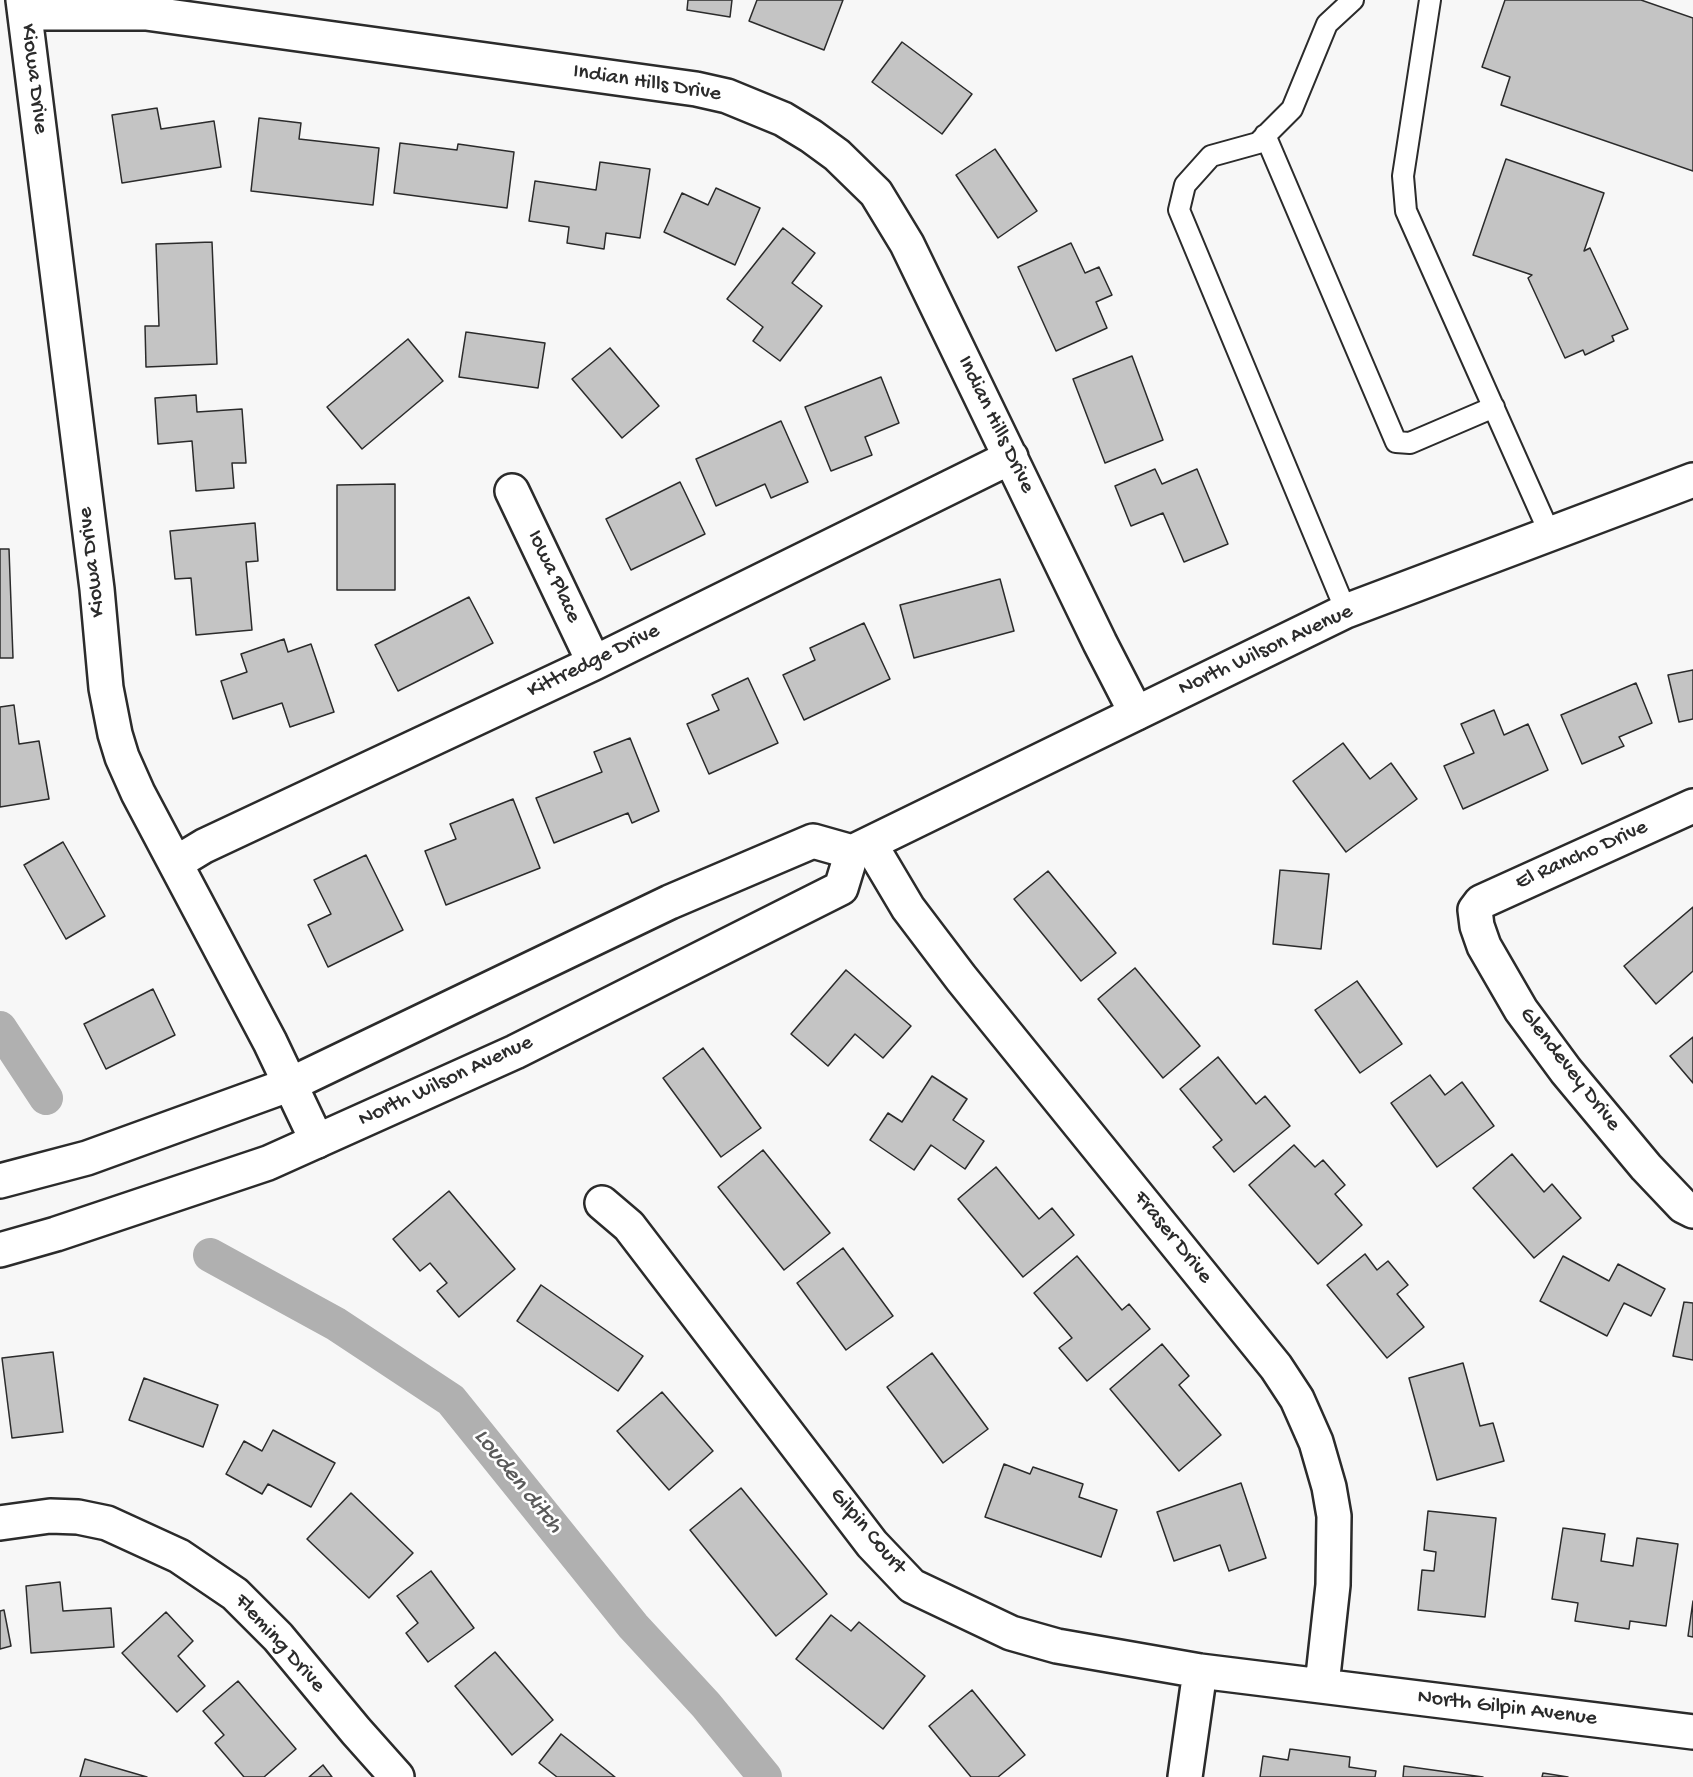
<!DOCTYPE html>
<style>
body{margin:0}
canvas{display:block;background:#f7f7f7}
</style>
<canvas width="1693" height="1777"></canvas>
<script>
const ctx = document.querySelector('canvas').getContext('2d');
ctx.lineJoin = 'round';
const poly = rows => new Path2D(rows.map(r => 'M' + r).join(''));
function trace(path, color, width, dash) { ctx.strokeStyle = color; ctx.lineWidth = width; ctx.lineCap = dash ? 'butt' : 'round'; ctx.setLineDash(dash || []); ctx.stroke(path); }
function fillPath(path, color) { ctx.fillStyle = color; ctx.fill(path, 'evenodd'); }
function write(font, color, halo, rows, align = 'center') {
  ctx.font = font + ' "Gochi Hand",sans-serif'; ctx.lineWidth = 5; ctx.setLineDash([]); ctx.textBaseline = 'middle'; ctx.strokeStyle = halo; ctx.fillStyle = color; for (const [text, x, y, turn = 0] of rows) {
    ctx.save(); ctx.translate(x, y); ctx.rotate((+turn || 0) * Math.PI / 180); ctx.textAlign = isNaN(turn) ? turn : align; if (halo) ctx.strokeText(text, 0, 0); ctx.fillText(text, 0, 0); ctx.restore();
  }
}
const canal = poly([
 [0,1028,46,1098],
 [210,1255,336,1324,451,1400,633,1626,706,1705,765,1777]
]);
const building = poly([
 [688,0,732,0,730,17,687,10,688,0],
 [757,0,843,0,824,50,749,21,757,0],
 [1505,0,1641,0,1693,18,1693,171,1501,105,1510,77,1482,67,1505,0],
 [902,42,972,94,942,134,872,82,902,42],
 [157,108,161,129,214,121,221,167,122,183,112,115,157,108],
 [259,118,301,123,299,139,379,148,373,205,251,191,259,118],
 [400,143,457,150,458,144,514,152,507,208,394,193,400,143],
 [995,149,1037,211,998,238,956,175,995,149],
 [1506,159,1604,193,1584,251,1590,248,1628,329,1612,336,1614,341,1585,355,1583,350,1565,358,1528,278,1532,275,1473,255,1506,159],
 [600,162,650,169,640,238,606,233,604,249,567,243,569,227,529,221,535,181,596,190,600,162],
 [716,188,760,208,735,265,664,232,682,193,708,205,716,188],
 [783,228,815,253,792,283,822,306,780,361,753,341,763,327,727,299,783,228],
 [212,242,217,364,146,367,145,326,159,326,156,244,212,242],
 [1071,243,1085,273,1099,267,1112,295,1096,302,1107,328,1056,351,1018,267,1071,243],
 [466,332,545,343,538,388,459,377,466,332],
 [408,339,443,381,362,449,327,407,408,339],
 [610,348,659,406,622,438,572,379,610,348],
 [1132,356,1163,440,1105,463,1073,379,1132,356],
 [881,377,899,423,865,437,872,455,831,471,805,407,881,377],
 [196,395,197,412,242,409,246,463,232,463,234,488,196,491,192,441,158,444,155,398,196,395],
 [781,421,808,482,771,498,765,484,716,506,696,459,781,421],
 [1155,469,1162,484,1197,469,1228,544,1184,562,1163,513,1131,526,1115,486,1155,469],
 [680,482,705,534,631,570,606,519,680,482],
 [395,484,395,590,337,590,337,485,395,484],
 [255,523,258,561,246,562,252,630,196,635,191,578,175,579,170,531,255,523],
 [0,549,9,549,13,658,0,658,0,549],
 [1000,579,1014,631,914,658,900,605,1000,579],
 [469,597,493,643,398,691,375,645,469,597],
 [864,623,890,679,804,720,783,675,815,660,810,648,864,623],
 [284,639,288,652,311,644,334,712,290,727,282,703,233,719,221,681,247,672,241,654,284,639],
 [1693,670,1693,719,1679,722,1668,675,1693,670],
 [748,678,778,743,709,774,687,724,719,710,712,695,748,678],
 [1636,683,1652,723,1619,737,1624,746,1582,764,1561,715,1636,683],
 [14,705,19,744,39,741,49,799,0,807,0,707,14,705],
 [1494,710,1504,735,1528,724,1548,770,1463,809,1444,766,1474,753,1461,724,1494,710],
 [630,738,659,811,632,823,628,813,554,843,536,798,602,772,594,752,630,738],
 [1343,743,1370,779,1391,763,1417,799,1346,852,1293,781,1343,743],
 [513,799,540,868,446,905,425,851,456,839,450,824,513,799],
 [63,842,105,916,66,939,24,865,63,842],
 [366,855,403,930,328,967,308,925,331,914,314,880,366,855],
 [1280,870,1329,874,1321,949,1273,944,1280,870],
 [1048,871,1116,953,1081,981,1014,899,1048,871],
 [1693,907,1693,971,1656,1004,1624,966,1693,907],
 [1135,968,1200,1046,1163,1078,1098,999,1135,968],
 [846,970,911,1026,883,1058,855,1034,828,1066,791,1034,846,970],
 [1357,981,1402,1044,1360,1073,1315,1010,1357,981],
 [153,989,175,1035,106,1069,84,1024,153,989],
 [1693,1037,1693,1083,1670,1056,1693,1037],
 [703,1048,761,1128,721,1157,663,1078,703,1048],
 [1218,1057,1256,1104,1265,1096,1290,1126,1234,1172,1213,1147,1222,1140,1180,1089,1218,1057],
 [1430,1075,1445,1095,1462,1082,1494,1126,1437,1167,1391,1103,1430,1075],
 [932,1076,967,1099,953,1120,984,1141,965,1169,931,1145,914,1170,870,1140,888,1113,902,1122,932,1076],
 [1294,1145,1315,1167,1323,1160,1345,1185,1335,1194,1362,1225,1318,1264,1249,1185,1294,1145],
 [763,1150,830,1233,784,1270,718,1187,763,1150],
 [1512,1154,1544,1192,1552,1184,1581,1218,1534,1258,1473,1188,1512,1154],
 [996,1167,1039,1219,1052,1208,1074,1235,1023,1277,958,1199,996,1167],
 [449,1191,515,1269,459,1317,437,1291,447,1283,430,1263,420,1271,393,1239,449,1191],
 [843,1248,893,1316,846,1350,797,1283,843,1248],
 [1365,1254,1377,1270,1388,1261,1408,1285,1397,1294,1424,1327,1387,1358,1327,1285,1365,1254],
 [1077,1256,1122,1310,1129,1304,1150,1329,1087,1381,1059,1348,1072,1338,1034,1293,1077,1256],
 [1563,1256,1609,1281,1618,1264,1665,1289,1651,1316,1624,1303,1607,1336,1540,1301,1563,1256],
 [541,1285,643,1356,618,1391,517,1321,541,1285],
 [1684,1302,1693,1303,1693,1360,1673,1356,1684,1302],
 [1162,1344,1189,1376,1179,1385,1221,1435,1179,1471,1110,1389,1162,1344],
 [53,1352,63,1432,12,1438,2,1358,53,1352],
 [932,1353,988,1429,943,1463,887,1387,932,1353],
 [1463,1363,1480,1426,1493,1423,1504,1461,1437,1480,1409,1378,1463,1363],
 [144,1378,218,1405,203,1447,129,1420,144,1378],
 [662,1392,713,1451,669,1490,617,1431,662,1392],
 [273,1430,335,1463,311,1507,268,1484,262,1494,226,1474,244,1441,262,1451,273,1430],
 [1004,1464,1030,1474,1033,1467,1083,1484,1079,1497,1117,1510,1101,1557,985,1517,1004,1464],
 [1241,1483,1266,1558,1229,1571,1220,1545,1174,1561,1157,1512,1241,1483],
 [741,1488,827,1594,776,1636,690,1530,741,1488],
 [351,1493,413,1553,369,1598,307,1539,351,1493],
 [1428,1511,1496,1518,1485,1617,1418,1610,1422,1570,1434,1571,1436,1552,1424,1550,1428,1511],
 [1563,1528,1605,1534,1601,1561,1633,1566,1637,1538,1678,1544,1666,1626,1630,1621,1629,1629,1575,1621,1578,1603,1552,1599,1563,1528],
 [431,1571,474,1628,428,1662,406,1633,418,1623,397,1596,431,1571],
 [60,1582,63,1611,111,1608,114,1647,31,1653,26,1586,60,1582],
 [1693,1601,1693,1637,1688,1636,1693,1601],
 [4,1610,11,1646,0,1649,0,1611,4,1610],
 [166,1612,193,1641,178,1656,205,1686,177,1712,122,1653,166,1612],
 [831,1615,851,1631,859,1622,925,1676,883,1729,796,1659,831,1615],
 [495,1652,553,1720,512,1755,455,1686,495,1652],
 [238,1681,296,1749,264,1777,244,1777,215,1743,224,1735,203,1711,238,1681],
 [972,1690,1025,1755,998,1777,971,1777,929,1726,972,1690],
 [561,1734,615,1777,557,1777,539,1763,561,1734],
 [1290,1749,1350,1757,1349,1767,1376,1771,1375,1777,1260,1777,1263,1756,1288,1760,1290,1749],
 [85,1759,147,1777,80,1777,85,1759],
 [323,1765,332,1777,309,1777,323,1765],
 [1404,1766,1483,1777,1403,1777,1404,1766],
 [1543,1773,1568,1777,1542,1777,1543,1773]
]);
const service = poly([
 [1430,0,1403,176,1406,211,1550,534],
 [1265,135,1396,442,1410,443,1494,407],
 [1346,611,1179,210,1185,185,1211,156,1258,143,1292,109,1327,24,1353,0]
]);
const minor = poly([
 [23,0,97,589,106,688,115,734,122,757,138,793,270,1042,317,1141],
 [25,13,146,13,696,89,727,96,783,119,811,136,837,155,876,193,907,244,1100,643,1136,713],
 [512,491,594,663],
 [1693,806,1481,902,1475,910,1477,926,1484,946,1521,1010,1566,1071,1646,1167,1683,1206,1693,1211],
 [870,844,908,908,961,978,1276,1367,1297,1399,1316,1442,1329,1487,1334,1516,1333,1585,1322,1685],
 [176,863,204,846,594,663,1011,457],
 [602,1203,629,1226,872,1544,912,1586,1011,1633,1057,1646,1200,1671,1693,1732],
 [0,1523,50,1516,78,1517,107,1523,179,1556,235,1594,278,1637,356,1731,397,1777],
 [1185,1777,1200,1671]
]);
const secondary = poly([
 [0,1181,87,1158,291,1084,670,902,813,841,852,852,1346,611,1693,480],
 [0,1250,56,1234,268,1163,515,1052,841,888,852,852]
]);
const streetNames = [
 ["Kiowa Drive",33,79,83],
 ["Indian Hills Drive",647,84,9],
 ["Indian Hills Drive",995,425,64],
 ["Kiowa Drive",93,562,-97],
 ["Iowa Place",553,577,65],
 ["North Wilson Avenue",1266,651,-25],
 ["Kittredge Drive",594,662,-26],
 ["El Rancho Drive",1582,856,-24],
 ["Glendevey Drive",1569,1070,52],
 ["North Wilson Avenue",446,1082,-25],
 ["Fraser Drive",1172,1238,51],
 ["Gilpin Court",867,1532,50],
 ["Fleming Drive",279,1644,48],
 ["North Gilpin Avenue",1507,1709,7]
];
const waterNames = [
 ["Louden ditch",517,1482,51]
];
trace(canal, '#b0b0b0', 34);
fillPath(building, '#c4c4c4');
trace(building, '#2b2b2b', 1.5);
trace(service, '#2b2b2b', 24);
trace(minor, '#2b2b2b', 38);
trace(secondary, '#2b2b2b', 38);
trace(service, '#fff', 20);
trace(minor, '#fff', 33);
trace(secondary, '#fff', 33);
write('22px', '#2b2b2b', '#fff', streetNames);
write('italic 24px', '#5a5a5a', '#fff', waterNames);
</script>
